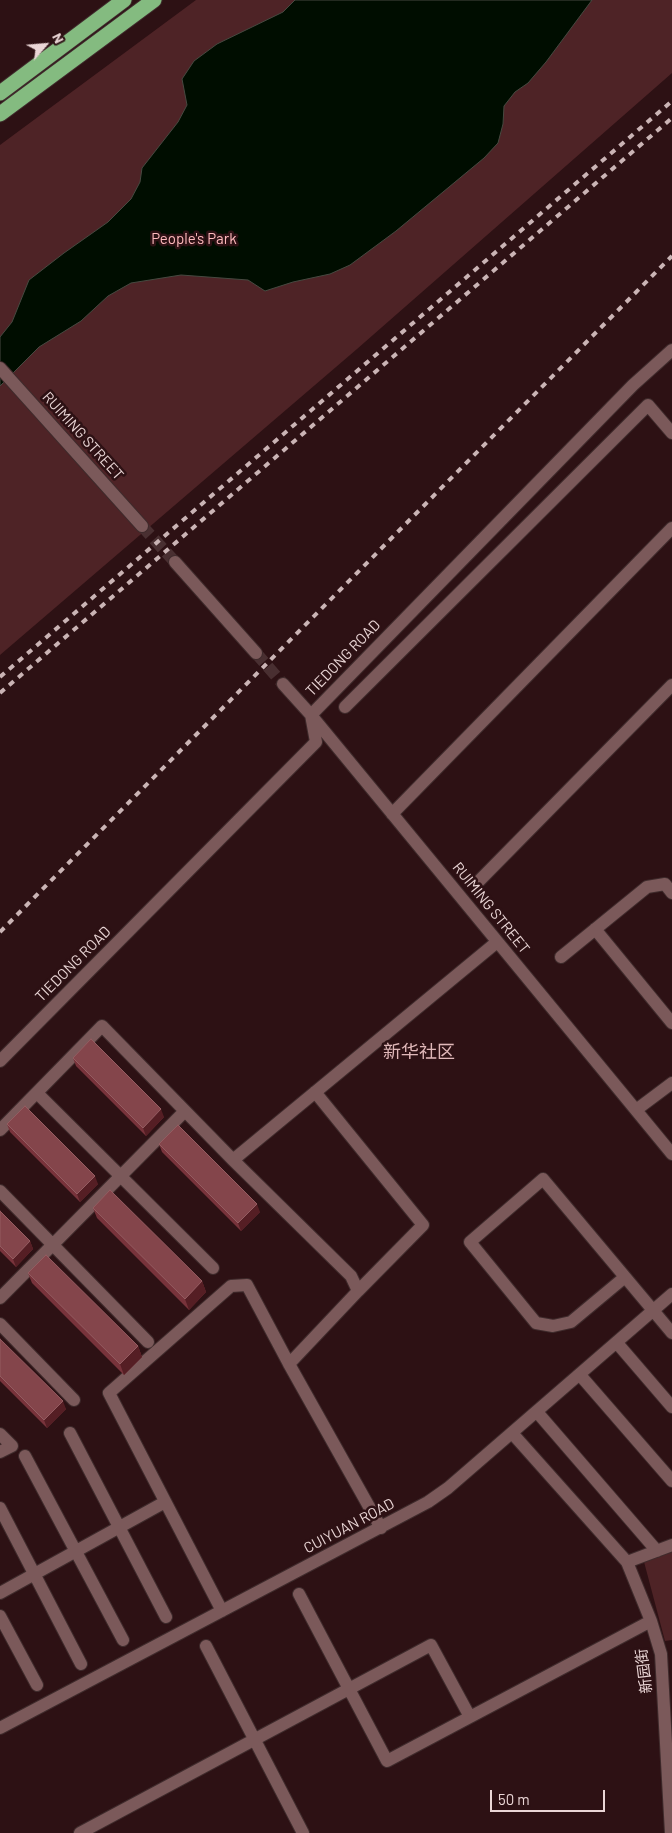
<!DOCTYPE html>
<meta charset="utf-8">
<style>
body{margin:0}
#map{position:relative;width:672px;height:1833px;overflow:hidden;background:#2d1114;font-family:Barlow,sans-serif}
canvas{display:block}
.north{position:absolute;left:20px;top:20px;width:50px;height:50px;-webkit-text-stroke:4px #2d1114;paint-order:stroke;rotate:63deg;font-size:14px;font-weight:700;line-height:20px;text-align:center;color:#ead6d6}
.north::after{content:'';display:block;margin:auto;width:18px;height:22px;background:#ead6d6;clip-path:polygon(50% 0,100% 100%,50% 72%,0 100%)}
.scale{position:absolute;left:490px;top:1790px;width:115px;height:22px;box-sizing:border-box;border:2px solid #ead6d6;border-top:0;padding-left:6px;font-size:15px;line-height:18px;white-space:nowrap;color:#ead6d6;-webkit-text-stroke:4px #2d1114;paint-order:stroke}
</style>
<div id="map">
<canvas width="672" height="1833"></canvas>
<div class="north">N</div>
<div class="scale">50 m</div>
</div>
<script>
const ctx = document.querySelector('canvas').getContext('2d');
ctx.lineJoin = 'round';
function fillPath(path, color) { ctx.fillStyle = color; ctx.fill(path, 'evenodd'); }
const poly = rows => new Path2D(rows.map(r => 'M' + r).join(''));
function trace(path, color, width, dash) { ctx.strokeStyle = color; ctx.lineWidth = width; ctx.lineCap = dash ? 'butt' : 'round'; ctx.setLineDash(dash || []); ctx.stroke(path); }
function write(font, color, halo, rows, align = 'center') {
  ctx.font = font + ' Barlow,"Noto Sans SC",sans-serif'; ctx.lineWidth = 5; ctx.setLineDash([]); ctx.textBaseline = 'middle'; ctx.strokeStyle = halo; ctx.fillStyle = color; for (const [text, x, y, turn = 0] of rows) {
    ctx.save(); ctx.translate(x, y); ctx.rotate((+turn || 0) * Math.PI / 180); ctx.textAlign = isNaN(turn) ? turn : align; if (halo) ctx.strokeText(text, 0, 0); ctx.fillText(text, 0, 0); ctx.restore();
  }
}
const green = poly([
 [196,0,672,0,672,73,357,349,0,655,0,145],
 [672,1542,672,1640,665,1641,643,1558]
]);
const water = poly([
 [295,0,592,0,546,62,528,83,515,92,504,106,503,124,498,143,484,158,396,231,350,265,330,274,293,282,265,291,248,280,181,275,131,283,108,296,81,321,39,347,0,386,0,337,12,322,29,280,64,253,108,222,131,199,140,182,142,168,178,122,187,105,182,79,194,61,217,44,283,12,295,0]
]);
const minorTunnel = poly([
 [142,526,175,562],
 [256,653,283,684]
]);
const minor = poly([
 [0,368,142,526],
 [175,562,256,653],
 [283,684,311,715,672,1154],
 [345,707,648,405,672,433],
 [392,814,672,528],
 [479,881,672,685],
 [595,929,672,1023],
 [561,957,647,887,665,884,672,893],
 [0,1061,316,742,311,715,633,385,672,350],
 [315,1092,423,1225,358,1291],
 [37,1093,213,1268],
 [636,1110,672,1083],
 [0,1130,102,1026,233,1160,351,1276,358,1291,289,1364],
 [233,1160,497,942],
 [0,1191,148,1342],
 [625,1277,571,1322,553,1326,536,1323,470,1242,543,1179,672,1333],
 [0,1298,185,1111],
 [0,1324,74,1400],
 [617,1343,672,1407],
 [580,1375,672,1481],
 [537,1412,657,1551],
 [70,1433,166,1617],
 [512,1433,627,1562,651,1621,661,1654,671,1833],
 [0,1434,12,1446,0,1452],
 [25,1456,123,1640],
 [0,1508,81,1664],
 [627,1562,672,1545],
 [0,1593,165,1502],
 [299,1594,387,1761,651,1621],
 [222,1611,109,1393,231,1286,247,1285,289,1364,381,1528],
 [0,1616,37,1685],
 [206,1646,303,1833],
 [0,1728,428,1502,448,1488,672,1294],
 [80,1833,431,1645,470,1717]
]);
const highway = poly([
 [0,93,124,0],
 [0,114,154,0]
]);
const rail = poly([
 [0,677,672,101],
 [0,693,672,118],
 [0,932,672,256]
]);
const wall = poly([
 [73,1058,164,1117,146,1136,76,1066],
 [7,1124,98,1184,80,1202,10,1132],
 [159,1144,260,1212,241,1231,162,1152],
 [93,1208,202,1281,206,1292,189,1310,97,1218],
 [0,1211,30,1241,33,1249,16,1267,0,1251],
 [28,1273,138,1346,142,1357,124,1375,32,1283],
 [0,1339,66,1409,47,1428,0,1381]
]);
const shadedWall = poly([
 [161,1109,164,1117,146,1136,143,1128],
 [95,1176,98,1184,80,1202,77,1194],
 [257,1204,260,1212,241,1231,238,1223],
 [30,1241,33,1249,16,1267,13,1259],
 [202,1281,206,1292,189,1310,185,1299],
 [138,1346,142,1357,124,1375,120,1364],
 [63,1401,66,1409,47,1428,44,1420]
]);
const building = poly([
 [91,1039,161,1109,143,1128,73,1058,91,1039],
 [25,1106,95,1176,77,1194,7,1124,25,1106],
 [178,1125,257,1204,238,1223,159,1144,178,1125],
 [110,1190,202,1281,185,1299,93,1208,110,1190],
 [0,1211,30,1241,13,1259,0,1246,0,1211],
 [46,1255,138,1346,120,1364,28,1273,46,1255],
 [0,1339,63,1401,44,1420,0,1376,0,1339]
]);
const parkNames = [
 ["People's Park",194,239]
];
const streetNames = [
 ["RUIMING STREET",83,436,48],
 ["TIEDONG ROAD",343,658,-46],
 ["RUIMING STREET",491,908,51],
 ["TIEDONG ROAD",73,964,-45],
 ["CUIYUAN ROAD",349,1526,-28],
 ["新园街",644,1671,-97]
];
const quarterNames = [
 ["新华社区",419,1052]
];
fillPath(green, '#4e2326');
fillPath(water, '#000d00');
trace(water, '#464940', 1);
trace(minorTunnel, '#492f31', 12, [12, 6]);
trace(minor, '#3f2b2c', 14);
trace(highway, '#3f2b2c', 17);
trace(minor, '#7b595a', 12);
trace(highway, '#84bb80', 15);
trace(rail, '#cab4b5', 4, [6, 6]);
fillPath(wall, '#78333b');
fillPath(shadedWall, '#551e24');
fillPath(building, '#84454b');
trace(building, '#945c61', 1);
write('15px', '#feb9bc', '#2d1114', parkNames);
write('15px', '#ead6d6', '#2d1114', streetNames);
write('18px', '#e0b8b9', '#2d1114', quarterNames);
</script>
